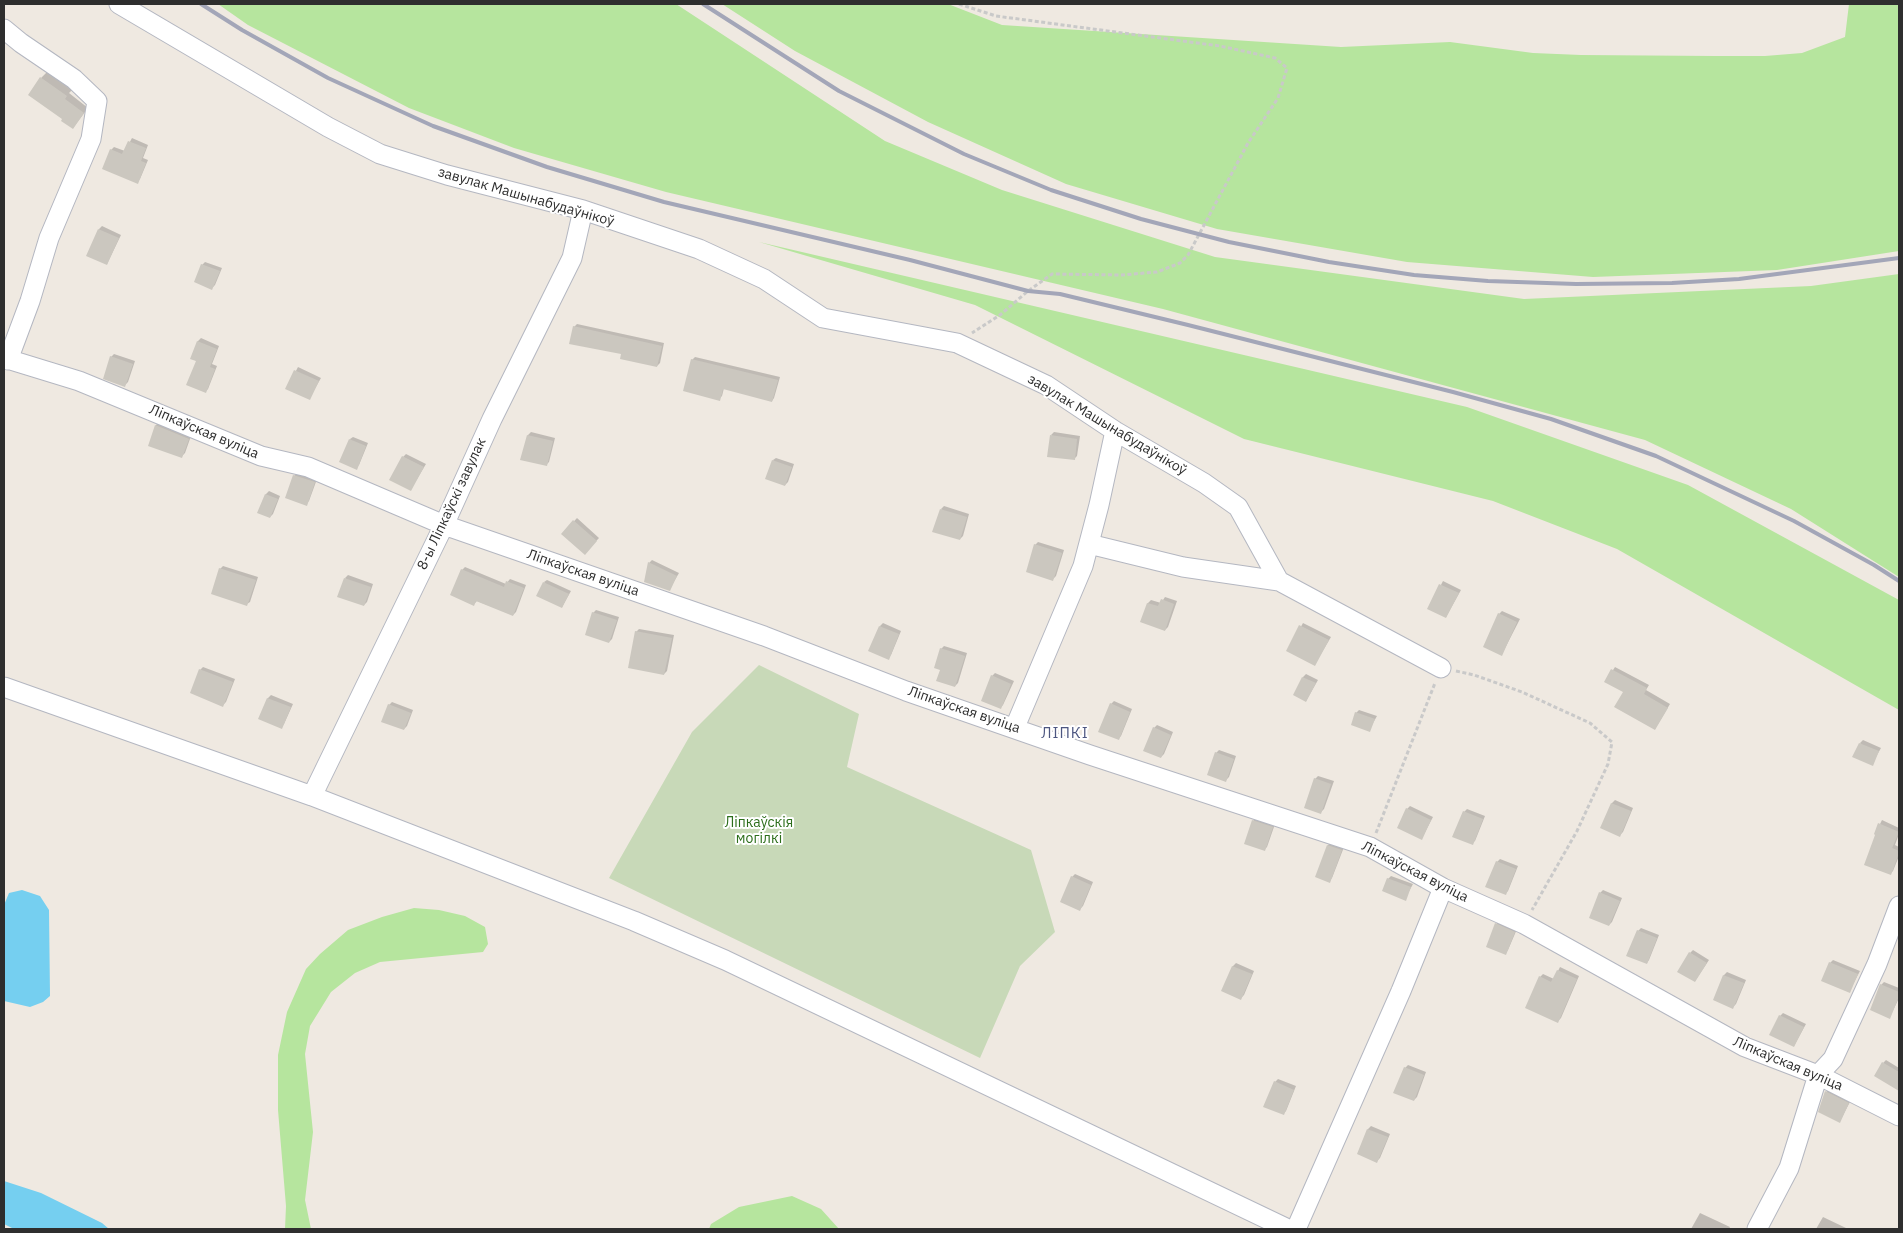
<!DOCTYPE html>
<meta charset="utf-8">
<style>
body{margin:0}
#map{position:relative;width:1903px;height:1233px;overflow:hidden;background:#efe9e1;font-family:"IBM Plex Sans",sans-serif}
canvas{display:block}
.frame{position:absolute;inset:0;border:5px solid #2e2e2e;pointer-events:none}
</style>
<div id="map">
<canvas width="1903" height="1233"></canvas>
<div class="frame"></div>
</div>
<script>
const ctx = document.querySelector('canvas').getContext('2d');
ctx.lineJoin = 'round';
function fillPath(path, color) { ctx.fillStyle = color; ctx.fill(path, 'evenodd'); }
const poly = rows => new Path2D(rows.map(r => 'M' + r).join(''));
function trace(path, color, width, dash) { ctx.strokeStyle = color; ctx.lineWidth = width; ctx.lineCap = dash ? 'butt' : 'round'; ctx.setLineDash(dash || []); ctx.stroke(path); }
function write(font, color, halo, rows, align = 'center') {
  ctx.font = font + ' "IBM Plex Sans",sans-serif'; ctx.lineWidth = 4; ctx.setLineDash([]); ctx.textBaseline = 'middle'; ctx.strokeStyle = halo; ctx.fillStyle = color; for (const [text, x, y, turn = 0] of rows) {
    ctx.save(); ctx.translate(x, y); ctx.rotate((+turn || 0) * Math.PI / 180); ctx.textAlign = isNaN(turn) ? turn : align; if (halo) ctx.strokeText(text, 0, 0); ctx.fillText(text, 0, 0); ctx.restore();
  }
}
const green = poly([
 [218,4,676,4,885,141,1002,190,1215,257,1524,299,1811,286,1899,274,1899,577,1791,509,1645,440,1163,309,666,192,514,148,409,108,248,25],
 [722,4,948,4,1002,25,1341,47,1450,42,1533,53,1581,55,1714,56,1765,56,1802,53,1845,37,1849,4,1899,4,1899,251,1777,270,1593,277,1407,262,1217,229,1066,184,928,122,795,51],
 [759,242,1467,407,1688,485,1899,600,1899,710,1617,549,1493,501,1244,439,975,305],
 [414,908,439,910,465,916,485,927,488,944,483,952,380,962,355,973,331,992,310,1026,305,1054,313,1132,305,1200,311,1229,285,1229,286,1206,278,1110,278,1055,287,1012,306,969,320,954,348,930,382,917],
 [792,1196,821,1209,839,1229,709,1229,711,1224,739,1207]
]);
const cemetery = poly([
 [759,665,859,714,847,767,1031,850,1055,932,1020,966,980,1058,609,878,692,732]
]);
const water = poly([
 [22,890,40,896,49,910,50,996,43,1002,30,1007,4,1001,4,905,9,893],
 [4,1181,41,1193,102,1223,109,1229,14,1229,4,1224]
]);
const shadow = poly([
 [47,72,72,90,69,93,88,108,73,128,64,119,41,78],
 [132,138,148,145,143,158,148,160,140,179,137,182,111,150,114,147,125,151],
 [102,226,121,235,107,264,99,229],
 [205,262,222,268,215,285,212,288,202,265],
 [577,324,664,343,660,363,657,366,623,353,574,327],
 [201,338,219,346,212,364,217,366,208,389,205,392,197,361,191,358,198,341],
 [114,354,135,361,128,382,125,385,111,357],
 [695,357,780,377,774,398,772,401,724,388,722,396,719,399,692,360],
 [298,367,321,378,309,399,287,388],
 [159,422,191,436,185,453,182,456,150,445,156,425],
 [531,432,555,438,549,462,546,465,522,459,528,435],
 [1054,432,1080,436,1077,456,1074,459,1051,435],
 [353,437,368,443,359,465,356,468,350,439],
 [406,454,426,464,411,489,403,457],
 [776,458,794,464,788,482,785,485,773,460],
 [297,473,317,479,309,501,306,504,294,476],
 [269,491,280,496,273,514,270,517,259,512,266,494],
 [944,506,969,514,963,536,960,539,941,509],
 [577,518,599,538,585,553,563,533],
 [1038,542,1064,550,1056,576,1053,579,1035,545],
 [652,560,679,573,669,590,649,563],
 [223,566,258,577,250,602,247,604,220,569],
 [465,567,506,584,510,579,526,585,516,612,513,615,477,601,474,604,452,595,462,570],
 [348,575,373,584,367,602,364,605,345,578],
 [547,580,571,591,562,607,544,582],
 [1443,581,1461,590,1446,617,1429,608],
 [1165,597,1177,601,1168,627,1165,630,1142,622,1148,603,1151,600,1161,603],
 [596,610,619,617,612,639,609,642,593,613],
 [1502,611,1520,619,1502,654,1499,614],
 [883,623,901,631,891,655,888,658,880,626],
 [1303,623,1331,637,1315,664,1288,650],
 [639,629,674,635,667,671,664,674,636,632],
 [944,646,967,653,958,683,955,686,941,669,941,649],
 [203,667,235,679,226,702,223,705,200,670],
 [1615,667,1649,685,1646,690,1670,704,1655,729,1624,692,1606,681],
 [995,673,1014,681,1003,705,1000,708,992,676],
 [1306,674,1318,680,1306,701,1303,677],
 [271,695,293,704,284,724,282,727,260,719,268,698],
 [1114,701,1132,709,1121,736,1118,739,1111,704],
 [392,702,413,710,407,726,404,729,389,705],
 [1359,710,1377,716,1369,730,1356,713],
 [1157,725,1173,732,1164,754,1161,757,1154,728],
 [1863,740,1881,748,1872,764,1860,743],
 [1219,750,1236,756,1229,777,1226,780,1216,753],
 [1318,776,1334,781,1324,809,1321,812,1315,779],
 [1615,800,1633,808,1623,832,1620,835,1602,828,1612,803],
 [1410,806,1433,817,1422,838,1407,809],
 [1467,809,1485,816,1475,841,1472,843,1464,812],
 [1256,818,1275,824,1267,847,1264,850,1253,821],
 [1882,820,1899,828,1899,834,1895,845,1899,847,1899,856,1893,871,1890,874,1877,834,1875,834],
 [1331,842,1344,847,1332,878,1329,881,1328,845],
 [1500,859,1518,866,1508,891,1505,894,1497,862],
 [1075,874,1093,882,1083,906,1080,909,1072,877],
 [1391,876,1413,884,1405,899,1388,879],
 [1603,890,1622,898,1612,922,1609,925,1600,893],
 [1499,921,1517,929,1508,950,1506,953,1496,924],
 [1641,928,1659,935,1649,960,1647,963,1638,931],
 [1693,950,1709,960,1695,981,1690,953],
 [1833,960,1860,971,1849,992,1830,963],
 [1236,963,1254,971,1244,995,1241,998,1223,991,1233,966],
 [1560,967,1579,976,1561,1018,1558,1021,1540,977,1543,974,1554,979],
 [1727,972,1746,980,1736,1004,1733,1007,1714,1000,1724,975],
 [1884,982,1899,988,1899,998,1890,1017,1881,985],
 [1783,1013,1806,1024,1794,1046,1780,1016],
 [1886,1060,1899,1068,1898,1089,1883,1063],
 [1408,1065,1426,1072,1417,1097,1414,1100,1405,1068],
 [1278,1079,1296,1086,1286,1111,1283,1114,1275,1082],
 [1829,1089,1851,1100,1840,1121,1826,1092],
 [1371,1126,1390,1134,1380,1158,1377,1161,1358,1154,1368,1129],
 [1700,1213,1730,1227,1729,1229,1691,1229],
 [1823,1217,1846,1228,1845,1229,1816,1229]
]);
const building = poly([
 [40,77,67,96,65,99,84,113,73,129,61,121,62,119,28,95],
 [128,141,146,148,141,161,146,163,138,184,102,169,110,149,122,154],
 [98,229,119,238,107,265,86,256],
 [201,264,220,271,212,290,194,282],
 [573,326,662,346,657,367,620,359,621,354,569,344],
 [197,341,217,349,210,367,215,369,206,393,186,385,196,361,190,359],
 [110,356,133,364,125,387,103,379],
 [691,359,778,380,772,402,723,389,720,401,683,391],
 [294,370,319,381,310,400,285,389],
 [155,425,189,439,182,458,148,446],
 [527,435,553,441,547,466,520,460],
 [1050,435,1077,439,1075,460,1047,457],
 [349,439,366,446,357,470,339,462],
 [402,456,424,467,411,491,389,480],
 [772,460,792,467,785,486,765,479],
 [293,475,315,482,307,506,285,498],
 [265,494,278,499,270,518,257,513],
 [940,509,967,517,960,540,932,532],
 [573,520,597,541,585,555,561,534],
 [1034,544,1062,553,1053,581,1026,572],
 [648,562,677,576,670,591,644,582],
 [219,568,256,580,247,606,211,594],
 [461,569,504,587,506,581,524,588,513,616,476,601,474,606,450,595],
 [344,578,371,587,364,606,337,597],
 [543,582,569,594,562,608,536,596],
 [1439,584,1459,593,1446,618,1427,609],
 [1161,599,1174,604,1165,631,1140,622,1147,603,1158,606],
 [592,612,617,620,609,643,585,635],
 [1498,613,1517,622,1502,656,1483,647],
 [1299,625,1329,640,1315,666,1286,651],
 [879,626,899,634,889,660,868,651],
 [635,631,672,638,664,675,628,668],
 [940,648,965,656,955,687,936,681,940,670,934,668],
 [199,669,233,682,223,707,190,693],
 [1611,669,1647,688,1644,694,1668,708,1655,730,1614,707,1623,692,1604,682],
 [991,675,1011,684,1001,709,981,701],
 [1302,677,1316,683,1306,702,1293,695],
 [267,698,291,707,282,729,258,719],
 [1110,703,1130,712,1119,740,1098,732],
 [388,704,411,713,404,730,381,722],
 [1355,712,1375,719,1370,732,1351,725],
 [1153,727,1171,735,1161,758,1143,751],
 [1859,743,1879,751,1873,766,1852,757],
 [1215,752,1234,759,1226,782,1207,775],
 [1314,778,1331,784,1321,814,1304,808],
 [1611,803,1631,811,1620,837,1600,828],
 [1406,808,1431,820,1422,840,1397,828],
 [1463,811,1483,819,1473,845,1452,837],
 [1252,820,1273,827,1265,851,1244,844],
 [1878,823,1899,832,1892,848,1899,851,1899,853,1891,875,1864,865,1875,835,1874,834],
 [1327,845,1342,850,1330,883,1315,877],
 [1496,861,1516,869,1506,895,1485,887],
 [1071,876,1091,885,1080,911,1060,902],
 [1387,878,1411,887,1406,901,1382,891],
 [1599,892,1620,901,1609,926,1589,918],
 [1495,923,1515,932,1506,955,1486,947],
 [1637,930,1657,938,1647,964,1626,956],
 [1689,952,1707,963,1695,982,1677,972],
 [1829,962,1858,974,1850,993,1821,981],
 [1232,966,1252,974,1241,1000,1221,991],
 [1557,970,1577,979,1558,1023,1525,1008,1539,976,1551,982],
 [1723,975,1744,983,1733,1009,1713,1000],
 [1880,984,1899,992,1899,996,1890,1019,1870,1010],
 [1779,1015,1804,1027,1794,1047,1769,1035],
 [1882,1062,1899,1072,1899,1091,1874,1076],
 [1404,1067,1424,1075,1414,1101,1393,1093],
 [1274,1081,1294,1090,1284,1115,1263,1107],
 [1825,1091,1849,1103,1840,1123,1818,1112],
 [1367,1129,1388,1137,1377,1163,1357,1154]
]);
const path = poly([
 [959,4,996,16,1220,46,1275,58,1287,68,1278,98,1248,143,1188,255,1180,263,1157,272,1121,275,1052,274,1028,291,1000,315,972,333],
 [1456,671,1474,675,1522,692,1590,723,1612,742,1608,764,1577,831,1532,910],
 [1376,833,1435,683]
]);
const minor = poly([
 [119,4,328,127,380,154,447,175,583,210,699,249,764,279,823,318,957,343,1046,385,1115,431,1204,483,1238,507,1279,581,1441,668],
 [4,29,21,43,74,79,97,101,91,139,49,238,30,301,8,360],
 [4,358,79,381,261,456,308,467,444,525,764,636,906,691,1090,755,1370,847,1443,888,1524,924,1745,1047,1818,1075,1899,1116],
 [1089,544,1183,567,1279,581],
 [4,687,312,796,634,921,725,960,1288,1229],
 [1015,727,1083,566,1099,505,1115,431],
 [312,796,444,525,492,419,572,258,583,210],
 [1296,1229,1401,991,1443,888],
 [1757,1229,1789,1168,1818,1075,1833,1059,1877,964,1899,906]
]);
const rail = poly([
 [201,4,242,30,328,78,433,126,547,167,664,202,910,260,1028,291,1060,294,1188,325,1453,392,1551,419,1656,456,1794,521,1874,565,1899,581],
 [703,4,839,91,964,154,1051,190,1141,219,1229,242,1329,262,1414,275,1488,281,1576,284,1672,283,1739,279,1899,258]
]);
const streetNames = [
 ["завулак Машынабудаўнікоў",526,197,16],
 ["завулак Машынабудаўнікоў",1107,425,31],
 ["Ліпкаўская вуліца",204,432,23],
 ["8-ы Ліпкаўскі завулак",452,504,-65],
 ["Ліпкаўская вуліца",583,573,19],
 ["Ліпкаўская вуліца",964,710,19],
 ["Ліпкаўская вуліца",1415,872,27],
 ["Ліпкаўская вуліца",1788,1064,23]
];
const parkNames = [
 ["Ліпкаўскія",759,823],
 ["могілкі",759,839]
];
const neighbourhoodNames = [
 ["ЛІПКІ",1065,734]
];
fillPath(green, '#b6e59e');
fillPath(cemetery, '#c8d9b8');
fillPath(water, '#75cff0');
fillPath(shadow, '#0003');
fillPath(building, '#cbc7bf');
trace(minor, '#b4b7c1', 21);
trace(path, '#c9c9c9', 3, [4, 2.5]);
trace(minor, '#fff', 19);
trace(rail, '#a3a6b8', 4);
write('14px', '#2e2e2e', '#fff', streetNames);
write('14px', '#2c6e1b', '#fff', parkNames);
ctx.letterSpacing = '1px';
write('15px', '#4d5680', '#fff', neighbourhoodNames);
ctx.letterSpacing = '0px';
</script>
